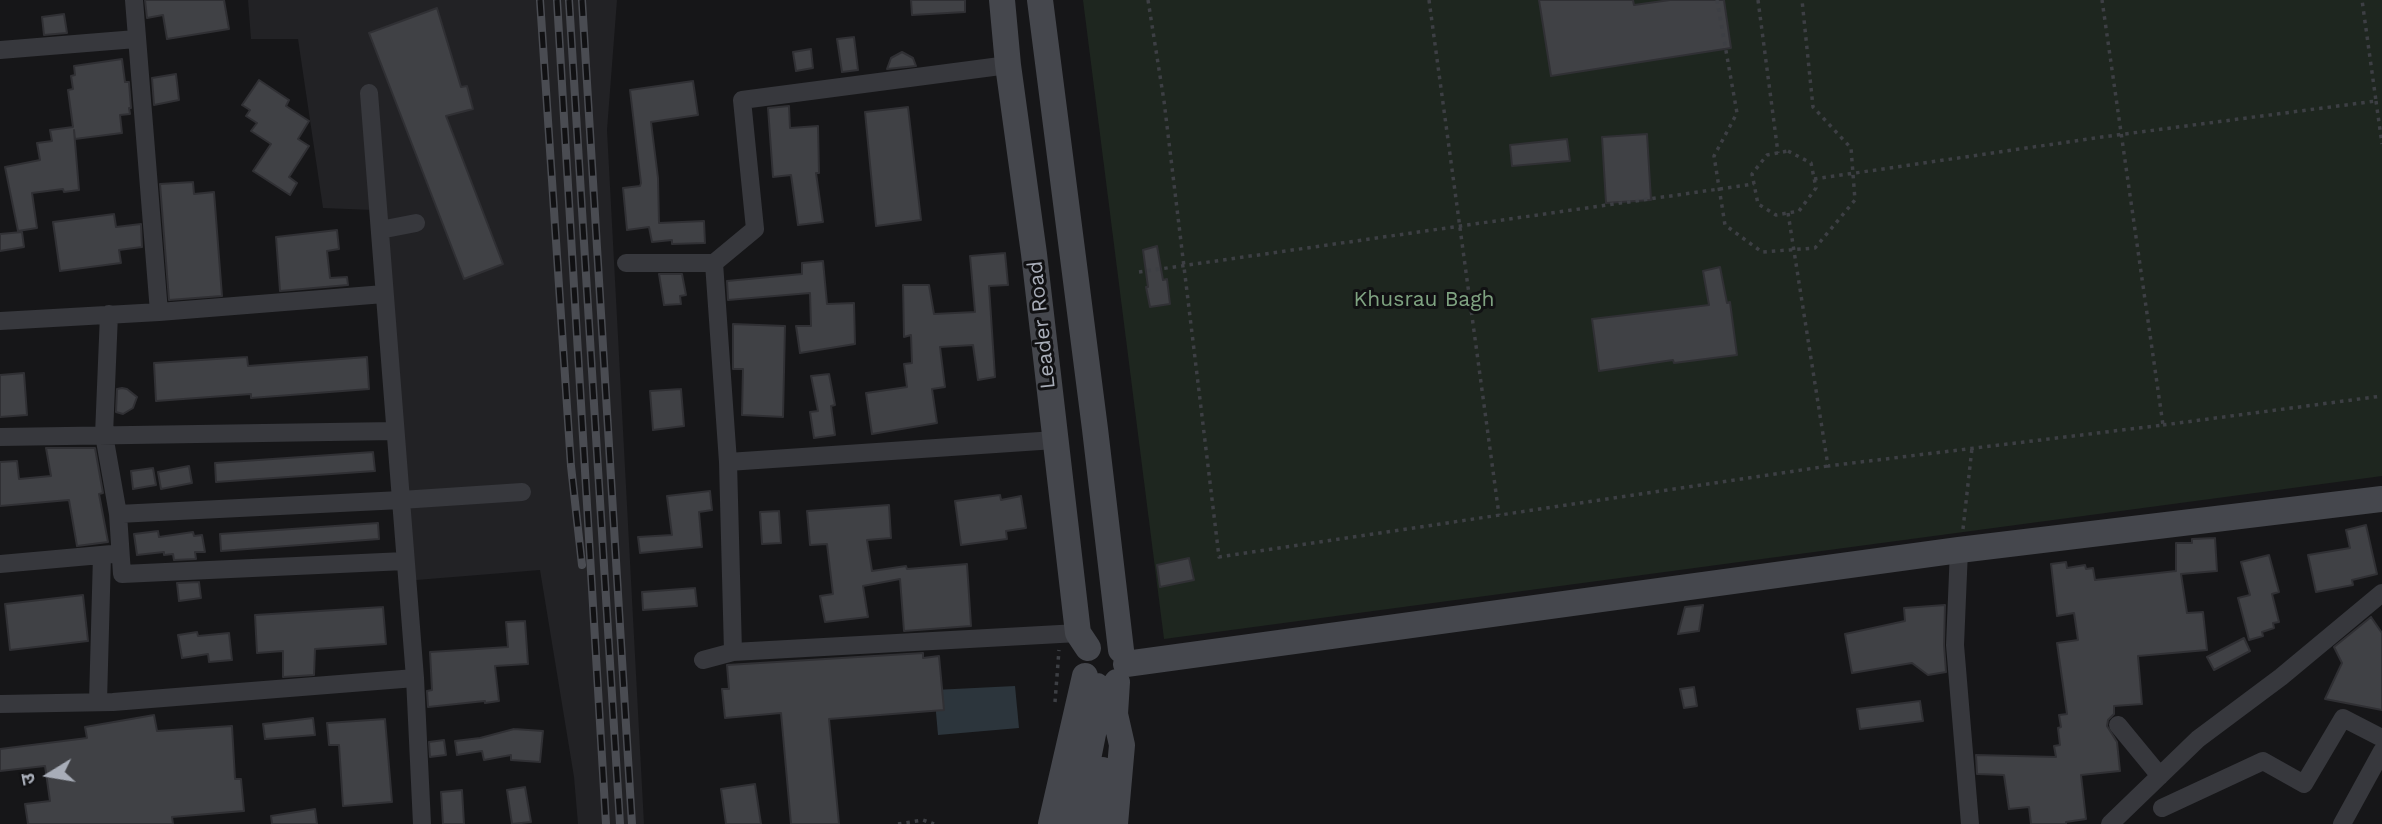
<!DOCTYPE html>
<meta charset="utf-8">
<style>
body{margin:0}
#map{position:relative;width:2382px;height:824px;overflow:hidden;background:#161618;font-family:"Work Sans","Noto Sans Devanagari",sans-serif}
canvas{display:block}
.north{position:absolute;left:14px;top:740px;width:70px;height:70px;-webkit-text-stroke:5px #111113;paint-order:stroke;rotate:259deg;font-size:19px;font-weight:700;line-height:28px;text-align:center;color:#a8adb8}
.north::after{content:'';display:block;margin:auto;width:24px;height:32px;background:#a8adb8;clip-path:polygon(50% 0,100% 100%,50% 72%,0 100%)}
</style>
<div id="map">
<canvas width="2382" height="824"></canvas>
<div class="north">उ</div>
</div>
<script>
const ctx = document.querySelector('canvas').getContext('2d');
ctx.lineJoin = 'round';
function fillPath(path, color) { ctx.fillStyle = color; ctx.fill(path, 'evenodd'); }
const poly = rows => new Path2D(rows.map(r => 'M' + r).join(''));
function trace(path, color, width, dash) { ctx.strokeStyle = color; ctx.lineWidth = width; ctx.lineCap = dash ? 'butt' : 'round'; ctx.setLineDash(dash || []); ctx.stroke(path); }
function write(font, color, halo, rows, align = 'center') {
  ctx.font = font + ' "Work Sans",sans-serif'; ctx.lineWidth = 6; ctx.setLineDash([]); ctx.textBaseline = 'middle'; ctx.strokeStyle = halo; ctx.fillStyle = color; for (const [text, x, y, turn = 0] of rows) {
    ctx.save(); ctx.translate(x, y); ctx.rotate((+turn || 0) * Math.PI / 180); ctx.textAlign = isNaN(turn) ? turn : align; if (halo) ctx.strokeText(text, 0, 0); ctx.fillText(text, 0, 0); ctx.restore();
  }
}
const built = poly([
 [248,0,617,0,607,130,644,824,578,824,574,777,540,570,404,581,373,210,323,208,298,39,251,39]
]);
const green = poly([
 [1083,0,2382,0,2382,476,1164,639]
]);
const water = poly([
 [1015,686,1019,728,938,735,934,690]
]);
const building = poly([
 [145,0,224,0,229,29,167,39,163,15,147,18,145,0],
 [911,0,965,0,965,12,912,15,911,0],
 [1539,0,1633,0,1634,5,1670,0,1724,0,1731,48,1551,76,1539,0],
 [437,8,461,87,467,86,473,109,446,116,503,264,464,279,369,33,437,8],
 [64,14,67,33,44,35,42,17,64,14],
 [854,37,858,70,842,72,837,39,854,37],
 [811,49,813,68,796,71,793,52,811,49],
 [902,52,913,58,916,66,887,69,891,58,902,52],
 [122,59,125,82,129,82,131,108,129,108,130,114,120,115,122,133,75,139,74,130,79,190,64,192,63,189,32,193,37,228,18,231,5,167,40,160,37,143,52,141,50,130,73,127,68,90,73,89,71,76,75,75,74,66,122,59],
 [176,74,179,100,154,105,152,78,176,74],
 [259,80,289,100,286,106,309,121,298,139,309,146,289,177,297,183,290,195,253,171,271,144,251,131,257,123,246,116,250,110,242,105,259,80],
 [693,81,698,115,651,122,658,178,659,223,704,221,705,243,672,244,672,240,652,242,649,227,627,230,623,188,640,186,641,183,630,90,693,81],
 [789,106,790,128,818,126,819,173,816,173,823,222,798,225,791,175,773,177,768,108,789,106],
 [908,107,921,220,876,226,865,112,908,107],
 [1647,134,1651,200,1606,203,1602,137,1647,134],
 [1567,139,1570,161,1512,166,1510,145,1567,139],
 [193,182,194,194,214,192,222,296,169,300,160,184,193,182],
 [114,214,116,227,141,224,142,247,119,250,121,263,60,271,53,222,114,214],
 [337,230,339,249,327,251,330,278,347,277,348,285,280,291,276,237,337,230],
 [22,232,24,247,0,251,0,234,22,232],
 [1157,246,1163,280,1167,279,1170,304,1150,307,1146,287,1148,287,1143,250,1157,246],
 [1005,253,1008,285,989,286,995,377,978,380,973,345,940,347,945,387,932,389,937,423,872,434,866,393,907,387,904,364,912,363,911,335,904,337,903,285,929,285,934,314,975,312,970,256,1005,253],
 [823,261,827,304,854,303,855,344,800,353,796,326,811,326,810,293,728,300,727,281,802,274,802,263,823,261],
 [1720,267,1727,303,1730,302,1737,355,1674,363,1673,360,1599,371,1592,319,1709,305,1703,271,1720,267],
 [659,274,682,274,686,295,680,296,681,304,664,305,659,274],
 [733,324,785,326,783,417,742,415,743,369,733,369,733,324],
 [247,357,248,366,367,357,369,389,251,398,251,394,156,401,154,363,247,357],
 [24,373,27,415,0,417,0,375,24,373],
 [829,374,835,405,831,406,835,435,814,438,810,412,818,411,811,376,829,374],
 [122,388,127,389,137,397,133,408,123,414,116,412,117,389,122,388],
 [681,389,684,426,653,430,650,391,681,389],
 [46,448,95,448,103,493,99,494,108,542,77,546,69,500,0,506,0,462,17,461,19,479,51,476,46,448],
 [373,452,375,471,216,482,215,463,373,452],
 [189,466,192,483,161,489,158,472,189,466],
 [153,468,156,485,133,489,131,471,153,468],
 [710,491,712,510,699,512,702,547,640,553,638,537,672,535,667,496,710,491],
 [1000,495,1001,500,1021,496,1026,528,1006,531,1007,539,961,545,955,501,1000,495],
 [889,505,891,538,867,540,872,571,906,566,907,569,967,564,971,626,904,631,900,579,863,586,868,617,825,622,820,596,833,594,827,544,810,545,807,511,889,505],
 [779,511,781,543,762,544,760,512,779,511],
 [378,523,379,539,221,551,220,534,378,523],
 [2366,525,2377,574,2352,580,2353,585,2316,592,2308,555,2350,548,2346,530,2366,525],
 [158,531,159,537,193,532,194,536,202,535,205,552,195,552,196,559,174,560,173,554,164,555,164,552,137,555,134,534,158,531],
 [2215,538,2217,571,2181,574,2187,613,2203,612,2207,650,2138,656,2142,704,2114,706,2114,714,2108,720,2107,726,2117,742,2120,771,2081,775,2086,819,2066,822,2066,824,2031,824,2029,807,2009,809,2004,775,1977,774,1976,755,2056,757,2054,746,2060,745,2058,728,2061,727,2059,715,2067,714,2057,643,2078,640,2074,613,2057,616,2051,564,2066,562,2067,568,2085,565,2086,569,2093,568,2095,580,2176,571,2176,543,2192,543,2192,539,2215,538],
 [2269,555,2279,592,2272,594,2279,622,2273,623,2274,628,2262,632,2263,636,2249,640,2238,598,2250,595,2241,562,2269,555],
 [1189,558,1194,580,1160,587,1157,565,1189,558],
 [199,582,201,598,179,601,177,583,199,582],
 [695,588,697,606,643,610,642,592,695,588],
 [83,595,88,641,10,650,5,604,83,595],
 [1703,605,1699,631,1678,634,1685,607,1703,605],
 [1945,605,1944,645,1946,672,1928,675,1912,663,1852,673,1845,634,1905,621,1904,608,1945,605],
 [383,607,386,644,315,649,314,675,283,677,283,651,257,653,255,615,383,607],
 [2371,617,2382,633,2382,710,2325,699,2342,663,2334,647,2371,617],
 [525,621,528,664,495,666,499,701,485,703,485,701,428,707,427,691,432,690,430,652,508,647,506,622,525,621],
 [197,632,198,636,229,633,232,660,209,662,208,654,182,658,178,635,197,632],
 [2244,638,2250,651,2214,670,2207,657,2244,638],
 [923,653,923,658,939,656,944,710,829,719,839,824,791,824,781,713,725,718,722,689,729,689,727,665,923,653],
 [1694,687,1697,706,1684,708,1680,689,1694,687],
 [1920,701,1923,721,1860,729,1857,709,1920,701],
 [154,715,157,731,232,726,235,779,241,779,244,811,172,817,173,824,28,824,25,804,50,801,45,766,0,771,0,749,87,738,85,727,154,715],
 [313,718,315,735,265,739,263,724,313,718],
 [385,719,392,802,343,806,339,745,329,745,327,723,385,719],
 [514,729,543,731,540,762,511,760,511,755,484,760,482,751,457,755,455,741,480,738,514,729],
 [444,740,446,755,430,757,429,742,444,740],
 [755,784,761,824,726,824,721,789,755,784],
 [525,787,531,822,512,824,507,790,525,787],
 [462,790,464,824,443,824,441,792,462,790],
 [315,809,317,824,272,824,271,816,315,809]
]);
const path = poly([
 [1148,0,1164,101,1219,557,1828,466],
 [1429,0,1499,515],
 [1717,0,1737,113,1714,156,1725,225,1762,252,1815,248,1855,200,1851,148,1813,107,1802,0],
 [1758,0,1778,153],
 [2376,101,2382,144],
 [1788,151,1811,163,1816,188,1799,211,1776,215,1758,204,1752,174,1767,155,1788,151],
 [1814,179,2102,137,2376,101,2362,0],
 [1788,213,1828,466,2163,425,2102,0],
 [1139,272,1754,184],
 [2163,425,2382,396],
 [1963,529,1972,448],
 [1055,702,1059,650],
 [898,824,923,820,934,824]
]);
const street = poly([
 [134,0,159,312],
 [0,50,136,39],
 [369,93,415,678,422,824],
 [380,230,416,223],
 [626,263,714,263,755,229,742,100,1008,65],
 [714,263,728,462,733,652],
 [109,314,104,435,118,514,122,574,405,561],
 [0,321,159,312,384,294],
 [0,437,395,431],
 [728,462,1055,440],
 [118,514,401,500,522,492],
 [1959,550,1955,645,1970,824],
 [0,564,112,554],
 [703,660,733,652,1078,633],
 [98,702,102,555],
 [0,704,113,702,415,678],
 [2118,725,2160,776],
 [2162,808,2263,761,2304,784,2343,718,2382,738],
 [2110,824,2198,739,2281,677,2382,593],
 [2342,824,2382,751]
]);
const secondary = poly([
 [1002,0,1008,65,1034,254,1078,633,1088,648],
 [1040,0,1095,429,1121,650],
 [1126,664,1959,550,2382,499],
 [1051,824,1085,676],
 [1075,824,1098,709,1097,686],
 [1094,824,1103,770],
 [1115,824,1122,745,1115,714,1117,682]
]);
const rail = poly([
 [540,0,571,466,582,565],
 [557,0,606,824],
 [569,0,620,824],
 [582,0,632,824]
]);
const parkNames = [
 ["Khusrau Bagh",1424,300]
];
const streetNames = [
 ["Leader Road",1042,325,-96]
];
fillPath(built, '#222225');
fillPath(green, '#1e261f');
fillPath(water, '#2c353c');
fillPath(building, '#404145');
trace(building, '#303034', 2);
trace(path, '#3d3f44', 3.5, [3.5, 5]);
trace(street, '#37383d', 18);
trace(secondary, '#45474d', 26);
trace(rail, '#4a4c52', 8);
trace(rail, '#111113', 5, [16]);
write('21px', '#7fa381', '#111113', parkNames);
write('21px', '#a8adb8', '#111113', streetNames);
</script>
